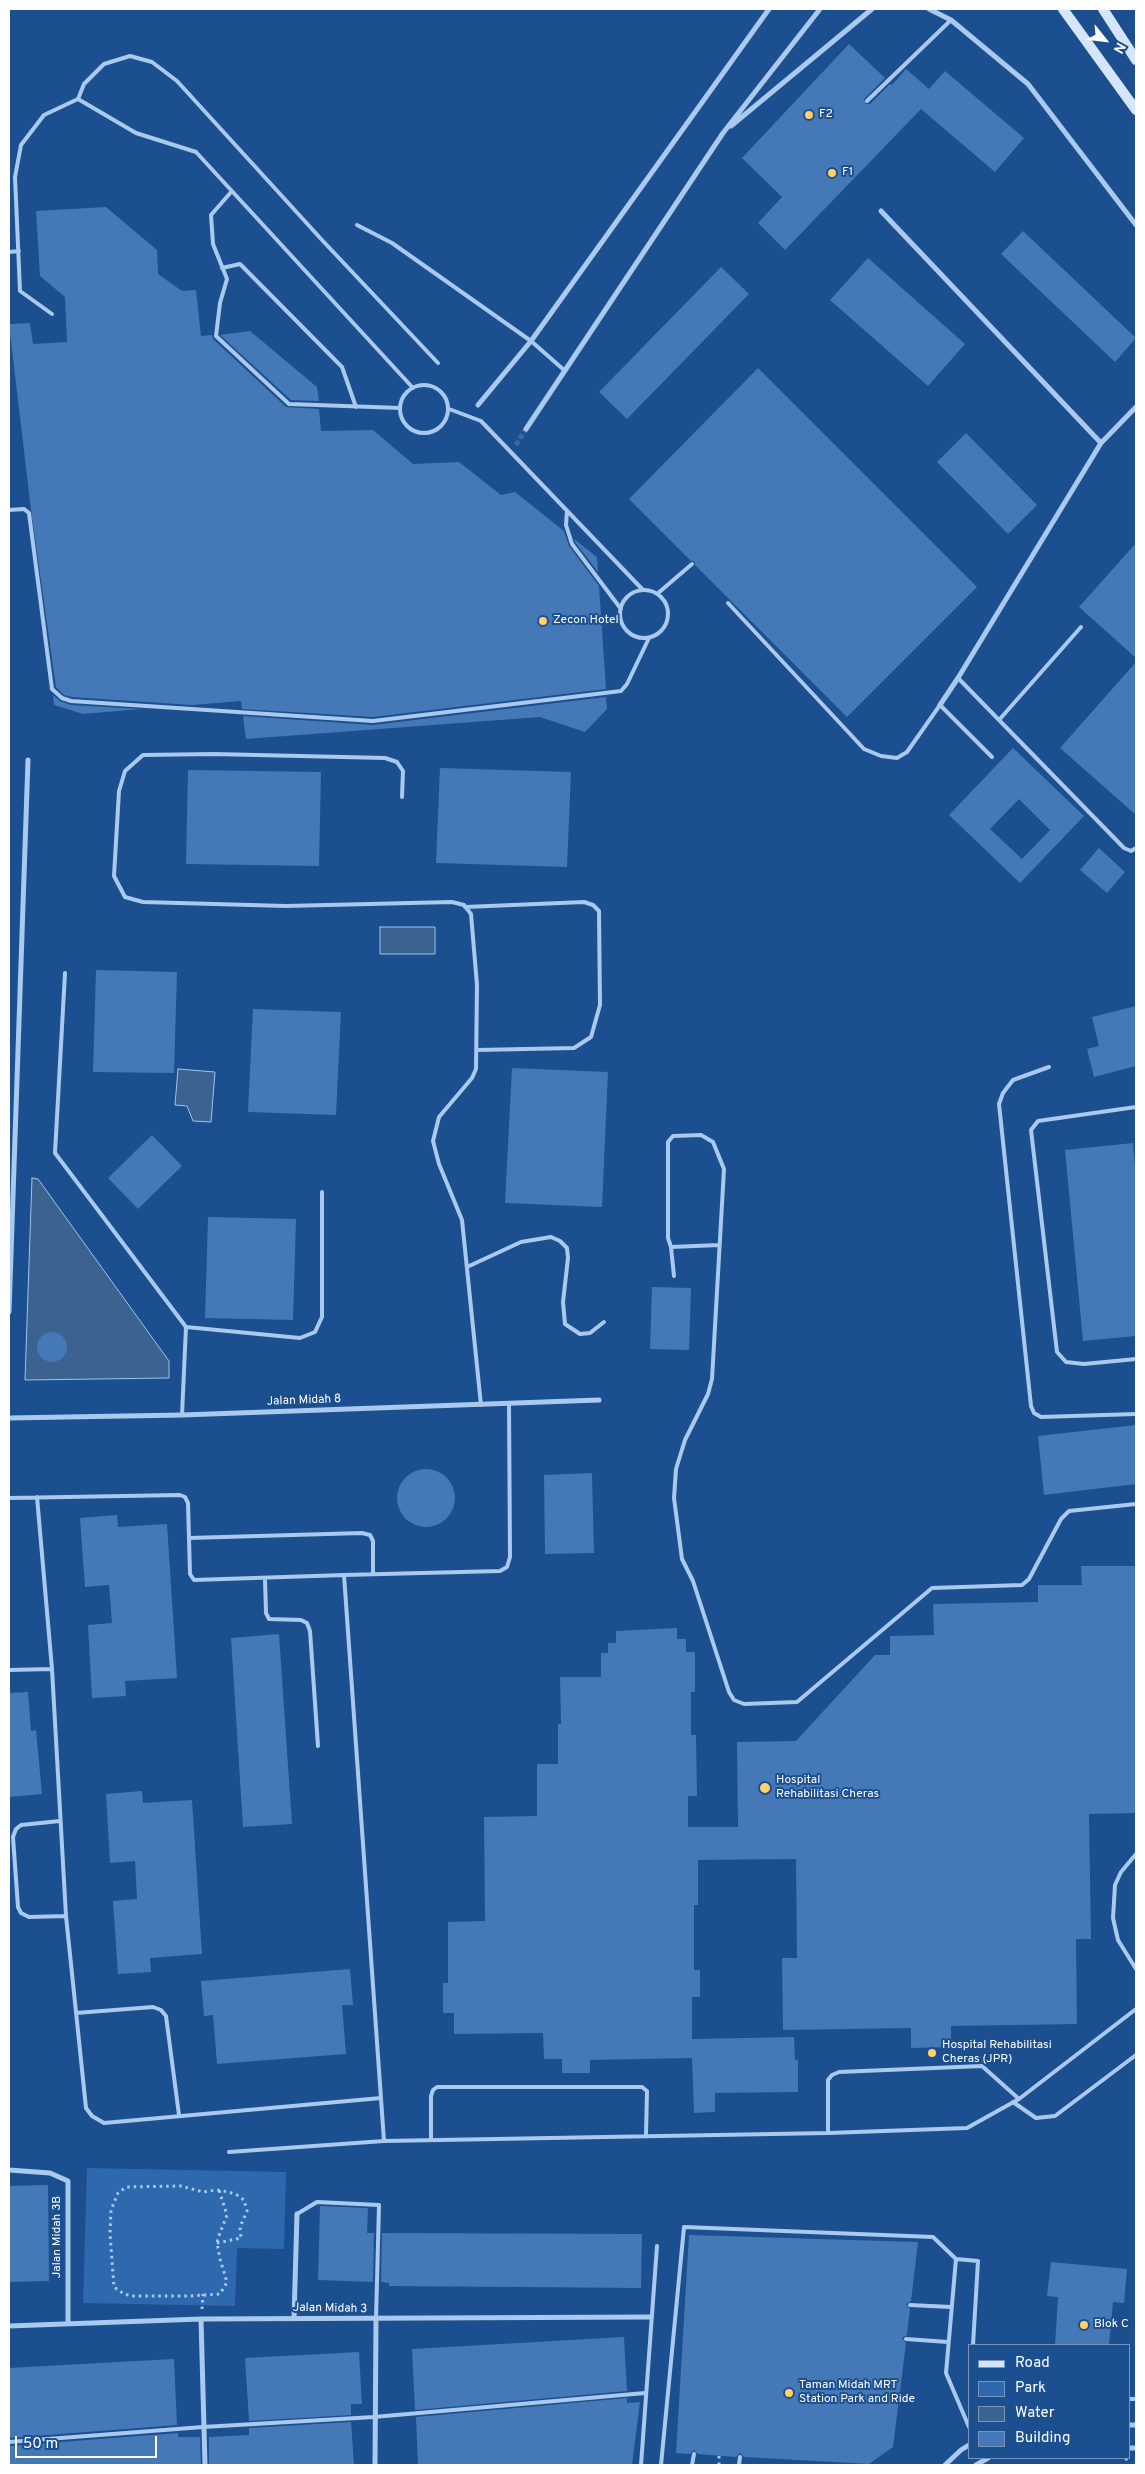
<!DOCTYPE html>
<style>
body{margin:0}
#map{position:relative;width:1145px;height:2474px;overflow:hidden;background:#1b4f8f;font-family:Overpass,sans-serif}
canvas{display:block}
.frame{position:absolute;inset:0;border:10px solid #fff;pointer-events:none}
.legend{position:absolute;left:968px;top:2344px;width:162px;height:115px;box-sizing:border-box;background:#1b4f8f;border:1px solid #7695bc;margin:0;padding:6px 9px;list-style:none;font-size:15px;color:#fff}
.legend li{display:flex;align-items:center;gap:10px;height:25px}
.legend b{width:25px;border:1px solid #7695bc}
.north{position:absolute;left:1080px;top:15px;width:50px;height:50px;-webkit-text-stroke:4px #1b4f8f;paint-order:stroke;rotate:119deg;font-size:14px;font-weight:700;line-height:20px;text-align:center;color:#fff}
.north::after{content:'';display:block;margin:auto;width:18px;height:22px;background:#fff;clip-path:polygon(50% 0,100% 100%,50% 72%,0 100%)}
.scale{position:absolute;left:15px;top:2436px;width:142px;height:22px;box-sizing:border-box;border:2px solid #fff;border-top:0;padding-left:6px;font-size:15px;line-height:18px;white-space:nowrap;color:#fff;-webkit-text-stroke:4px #1b4f8f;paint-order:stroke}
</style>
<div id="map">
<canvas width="1145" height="2474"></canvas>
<div class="frame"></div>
<ul class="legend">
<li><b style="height:6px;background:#d6e6fa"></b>Road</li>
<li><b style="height:14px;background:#2e69ad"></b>Park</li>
<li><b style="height:14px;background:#3c6290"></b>Water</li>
<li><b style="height:14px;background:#4478b7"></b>Building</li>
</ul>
<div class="north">N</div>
<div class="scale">50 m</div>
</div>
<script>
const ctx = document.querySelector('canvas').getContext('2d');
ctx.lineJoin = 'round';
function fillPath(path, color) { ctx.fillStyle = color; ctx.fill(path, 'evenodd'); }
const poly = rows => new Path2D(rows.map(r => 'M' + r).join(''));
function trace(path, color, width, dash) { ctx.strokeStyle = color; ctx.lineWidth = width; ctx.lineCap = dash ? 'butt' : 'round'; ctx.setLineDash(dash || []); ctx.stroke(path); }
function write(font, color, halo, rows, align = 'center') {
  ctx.font = font + ' Overpass,sans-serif'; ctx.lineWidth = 4; ctx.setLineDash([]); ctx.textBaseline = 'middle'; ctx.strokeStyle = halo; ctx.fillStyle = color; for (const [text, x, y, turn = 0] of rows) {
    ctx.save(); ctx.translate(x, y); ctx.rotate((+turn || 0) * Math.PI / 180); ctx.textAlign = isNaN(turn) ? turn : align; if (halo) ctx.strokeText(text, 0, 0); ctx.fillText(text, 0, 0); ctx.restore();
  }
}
const green = poly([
 [87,2168,286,2172,284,2249,237,2248,235,2306,83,2303]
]);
const water = poly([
 [380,927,435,927,435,954,380,954,380,927],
 [178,1069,215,1072,211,1122,193,1121,187,1106,175,1105,178,1069],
 [32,1178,38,1179,169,1361,169,1378,25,1380,32,1178]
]);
const building = poly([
 [849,44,885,78,864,99,866,104,870,104,890,84,892,85,906,69,929,89,945,71,1024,138,995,172,921,109,785,250,758,223,782,197,742,158],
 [106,207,157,250,158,274,182,291,196,290,201,336,212,335,213,339,286,407,319,409,321,431,373,430,413,464,459,462,501,495,515,492,564,531,569,546,599,586,606,689,373,717,242,709,241,701,192,705,72,697,64,695,56,687,31,510,9,324,30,323,33,344,67,342,65,297,40,276,36,211],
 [1023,231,1136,338,1115,362,1001,254],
 [868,258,965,344,928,386,830,300],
 [721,267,749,294,627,419,599,392],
 [250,331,317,387,319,401,291,400,220,335],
 [758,368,977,587,847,717,695,565,694,561,691,561,629,499],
 [966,433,1037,505,1008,534,937,462],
 [574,539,597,557,598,572,575,542],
 [1136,543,1136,658,1079,607],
 [1136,662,1136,815,1060,748],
 [53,695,60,701,71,705,141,709,83,714,54,705],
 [606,697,607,709,585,732,540,717,246,739,243,716,373,725],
 [1013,748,1084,816,1020,883,949,815],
 [1019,799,1050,830,1022,859,990,829],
 [440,768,571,772,567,867,436,863],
 [188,770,321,772,319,866,186,864],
 [1099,848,1125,872,1107,893,1080,870],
 [96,970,177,972,174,1073,93,1072],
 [1136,1006,1136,1066,1094,1077,1087,1049,1099,1046,1092,1017],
 [253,1009,341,1012,336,1115,248,1112],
 [512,1068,608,1072,602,1207,505,1203],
 [152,1135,182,1166,138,1209,108,1178],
 [1133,1143,1136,1180,1136,1336,1083,1341,1065,1150],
 [208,1217,296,1219,293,1320,205,1318],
 [652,1287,691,1288,689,1350,650,1349],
 '37 1347a15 15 0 1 1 30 0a15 15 0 1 1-30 0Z',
 [1136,1425,1136,1484,1044,1495,1038,1436],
 '397 1498a29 29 0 1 1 58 0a29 29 0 1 1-58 0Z',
 [592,1473,594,1553,545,1554,544,1475],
 [117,1515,118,1527,167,1524,177,1678,125,1681,126,1696,92,1698,88,1625,112,1623,109,1585,85,1587,80,1518],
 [1081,1566,1136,1566,1136,1813,1089,1814,1091,1939,1076,1939,1077,2024,951,2026,951,2047,911,2048,911,2028,783,2030,782,1958,797,1958,796,1859,698,1860,698,1905,694,1905,694,1970,700,1970,700,1997,692,1997,692,2039,794,2037,795,2060,798,2060,798,2092,715,2093,715,2112,694,2113,692,2058,590,2060,590,2073,562,2073,562,2059,544,2059,543,2033,454,2034,454,2013,443,2013,443,1983,448,1983,448,1922,485,1921,484,1817,537,1816,537,1764,558,1764,558,1724,561,1724,560,1677,601,1677,601,1653,608,1653,608,1643,616,1643,616,1631,677,1628,677,1639,686,1639,686,1652,695,1652,695,1692,691,1692,691,1735,696,1735,697,1796,688,1796,688,1827,738,1827,737,1742,796,1741,875,1655,890,1655,890,1636,934,1635,933,1604,1038,1602,1038,1585,1082,1585],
 [279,1634,292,1824,243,1827,231,1638],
 [28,1692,31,1731,36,1730,42,1794,9,1797,9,1693],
 [142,1791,143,1803,192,1800,202,1954,150,1958,151,1972,118,1974,113,1901,137,1899,135,1861,110,1863,106,1794],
 [350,1969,353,2005,342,2005,346,2054,217,2064,213,2015,204,2016,201,1981],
 [48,2185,49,2281,9,2282,9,2186],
 [320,2206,368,2208,367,2233,374,2233,373,2282,318,2280],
 [382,2233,642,2234,641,2288,389,2286,389,2283,381,2282],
 [689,2235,918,2242,911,2301,906,2304,910,2309,907,2335,902,2338,906,2343,893,2447,869,2464,744,2457,740,2453,736,2457,698,2454,694,2450,690,2454,676,2453],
 [1051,2262,1127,2269,1124,2303,1113,2302,1109,2345,1055,2345,1058,2297,1047,2296],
 [624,2337,627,2391,415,2410,412,2349],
 [359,2352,362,2404,351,2404,351,2415,249,2421,245,2358],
 [174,2359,177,2425,9,2438,9,2368],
 [627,2398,627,2403,640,2402,632,2465,418,2465,416,2417],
 [351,2422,354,2465,209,2465,209,2437,249,2435,249,2428],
 [178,2433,178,2437,200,2437,201,2465,9,2465,9,2446]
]);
const streetTunnel = poly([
 [516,445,526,429]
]);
const path = poly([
 [217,2243,241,2238,240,2227,247,2211,244,2200,237,2195,229,2192,217,2190,203,2192,181,2186,126,2187,118,2193,111,2210,110,2234,114,2287,124,2294,132,2296,190,2296,220,2294,227,2282,220,2259,217,2243,218,2238,227,2215,219,2190],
 [202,2309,203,2294],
 [719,2456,719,2465],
 [1126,2458,1128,2465]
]);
const lane = poly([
 [867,101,951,20],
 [232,191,211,215,213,244,227,279,220,303,216,336,289,404,400,408],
 [357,225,392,243,531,341,564,370],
 [9,252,19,251],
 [222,268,240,264,342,367,356,407],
 [52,314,20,291,15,177,21,145,44,115,78,99],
 '400 409a24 24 0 1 1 48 0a24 24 0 1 1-48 0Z',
 [413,388,196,152,136,133,78,99,84,84,104,64,130,56,152,62,177,81,322,240,438,363],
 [449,409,481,421,643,590],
 [9,510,24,509,29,513,52,689,62,698,71,701,373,721,621,691,627,684,649,638],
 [567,511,566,525,572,544,621,609],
 '620 614a24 24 0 1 1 48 0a24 24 0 1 1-48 0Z',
 [657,594,692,564],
 [728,603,864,749,881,756,897,758,907,752,940,705,992,757],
 [958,678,1124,848,1131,851,1136,848],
 [999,720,1081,627],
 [402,797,403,771,397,762,385,758,214,754,143,755,125,771,119,791,114,876,125,897,143,902,286,906,452,902,464,905,471,914,477,985,476,1069,472,1078,439,1117,433,1141,439,1164,462,1220,481,1405],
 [465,907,584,902,593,905,599,911,600,1005,591,1037,574,1048,477,1050],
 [65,973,55,1153,186,1327,182,1415],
 [1049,1067,1013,1080,1003,1093,999,1104,1031,1406,1034,1413,1041,1417,1136,1414],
 [1136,1107,1038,1121,1031,1130,1057,1352,1066,1362,1084,1364,1136,1359],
 [671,1247,719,1245],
 [467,1267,521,1242,551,1237,560,1241,567,1248,568,1258,563,1302,565,1324,580,1334,590,1333,604,1322],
 [674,1276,671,1247,668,1238,668,1142,673,1136,701,1135,713,1142,724,1169,712,1379,708,1394,685,1440,676,1469,674,1498,682,1559,693,1581,729,1692,734,1700,744,1704,797,1702,932,1588,1022,1585,1029,1579,1061,1519,1069,1511,1136,1504],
 [186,1327,300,1338,315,1332,322,1317,322,1192],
 [509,1403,510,1557,507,1567,500,1571,344,1575,384,2141,828,2133,967,2128,1019,2099,1136,2009],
 [37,1497,52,1669,66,1916,86,2108,92,2116,104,2123,381,2098],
 [9,1498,180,1495,185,1497,188,1503,190,1574,194,1580,344,1575],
 [189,1538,362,1533,370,1535,373,1541,373,1574],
 [265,1579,266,1613,269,1619,301,1620,307,1623,310,1631,318,1746],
 [9,1670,52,1669],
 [60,1821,21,1825,16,1829,13,1837,18,1907,21,1913,29,1917,66,1916],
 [1136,1854,1121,1872,1115,1885,1113,1918,1118,1940,1136,1969],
 [76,2013,153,2007,161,2010,166,2016,179,2115],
 [1013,2102,1036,2118,1055,2116,1136,2055],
 [828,2133,828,2080,832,2075,839,2072,982,2066,1019,2099],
 [431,2140,431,2096,433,2090,437,2087,642,2087,647,2091,646,2135],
 [229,2152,384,2141],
 [297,2214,317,2202,379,2205,376,2319],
 [910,2305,951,2307],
 [906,2339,948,2342],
 [1129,2399,1136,2399],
 [969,2427,946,2373,956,2259,978,2261,973,2345],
 [9,2442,203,2427,374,2417,645,2393],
 [641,2465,657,2246],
 [661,2465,684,2227,933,2237,956,2259],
 [692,2465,694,2454],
 [739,2465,740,2457]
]);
const street = poly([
 [929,9,951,20,1028,84,1136,225],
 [731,126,872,9],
 [881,211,1101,443],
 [478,405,531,341,769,9],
 [526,429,723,133,820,9],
 [940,705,958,678,1101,443,1136,407],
 [9,1312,28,760],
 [9,1418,182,1415,599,1400],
 [9,2170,50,2173,68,2181,68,2323],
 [294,2318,297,2214],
 [201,2319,205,2465],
 [9,2326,201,2319,651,2317],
 [1129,2425,1136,2425],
 [1129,2448,1136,2448],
 [375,2465,376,2319],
 [945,2465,961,2450,969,2445],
 [976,2465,988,2458]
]);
const secondary = poly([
 [1063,9,1136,110],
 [1103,9,1136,60]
]);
const markers = [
 [809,115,5,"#ffd166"],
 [832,173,5,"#ffd166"],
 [543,621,5,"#ffd166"],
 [765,1788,6,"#ffd166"],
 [932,2053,5,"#ffd166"],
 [1084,2325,5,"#ffd166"],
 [789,2393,5,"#ffd166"]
];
const poiNames = [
 ["F2",819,115],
 ["F1",842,173],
 ["Zecon Hotel",553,621],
 ["Hospital",776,1781],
 ["Rehabilitasi Cheras",776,1795],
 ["Hospital Rehabilitasi",942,2046],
 ["Cheras (JPR)",942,2060],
 ["Blok C",1094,2325],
 ["Taman Midah MRT",799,2386],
 ["Station Park and Ride",799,2400]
];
const streetNames = [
 ["Jalan Midah 8",304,1401,-2],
 ["Jalan Midah 3B",58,2237,-90],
 ["Jalan Midah 3",330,2309,1]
];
fillPath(green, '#2e69ad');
fillPath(water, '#3c6290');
trace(water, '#9cc4f0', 1);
fillPath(building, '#4478b7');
trace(streetTunnel, '#3d69a0', 5, [5, 2.5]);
trace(path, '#a9c9ee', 3, [2.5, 4]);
trace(lane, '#a9c9ee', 4);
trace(street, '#a9c9ee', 5);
trace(secondary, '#d6e6fa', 10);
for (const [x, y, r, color] of markers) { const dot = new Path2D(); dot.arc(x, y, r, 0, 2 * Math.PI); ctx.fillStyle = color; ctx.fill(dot); trace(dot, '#1b4f8f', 2); }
write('12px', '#fff', '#1b4f8f', poiNames, 'left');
write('12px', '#fff', '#1b4f8f', streetNames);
</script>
